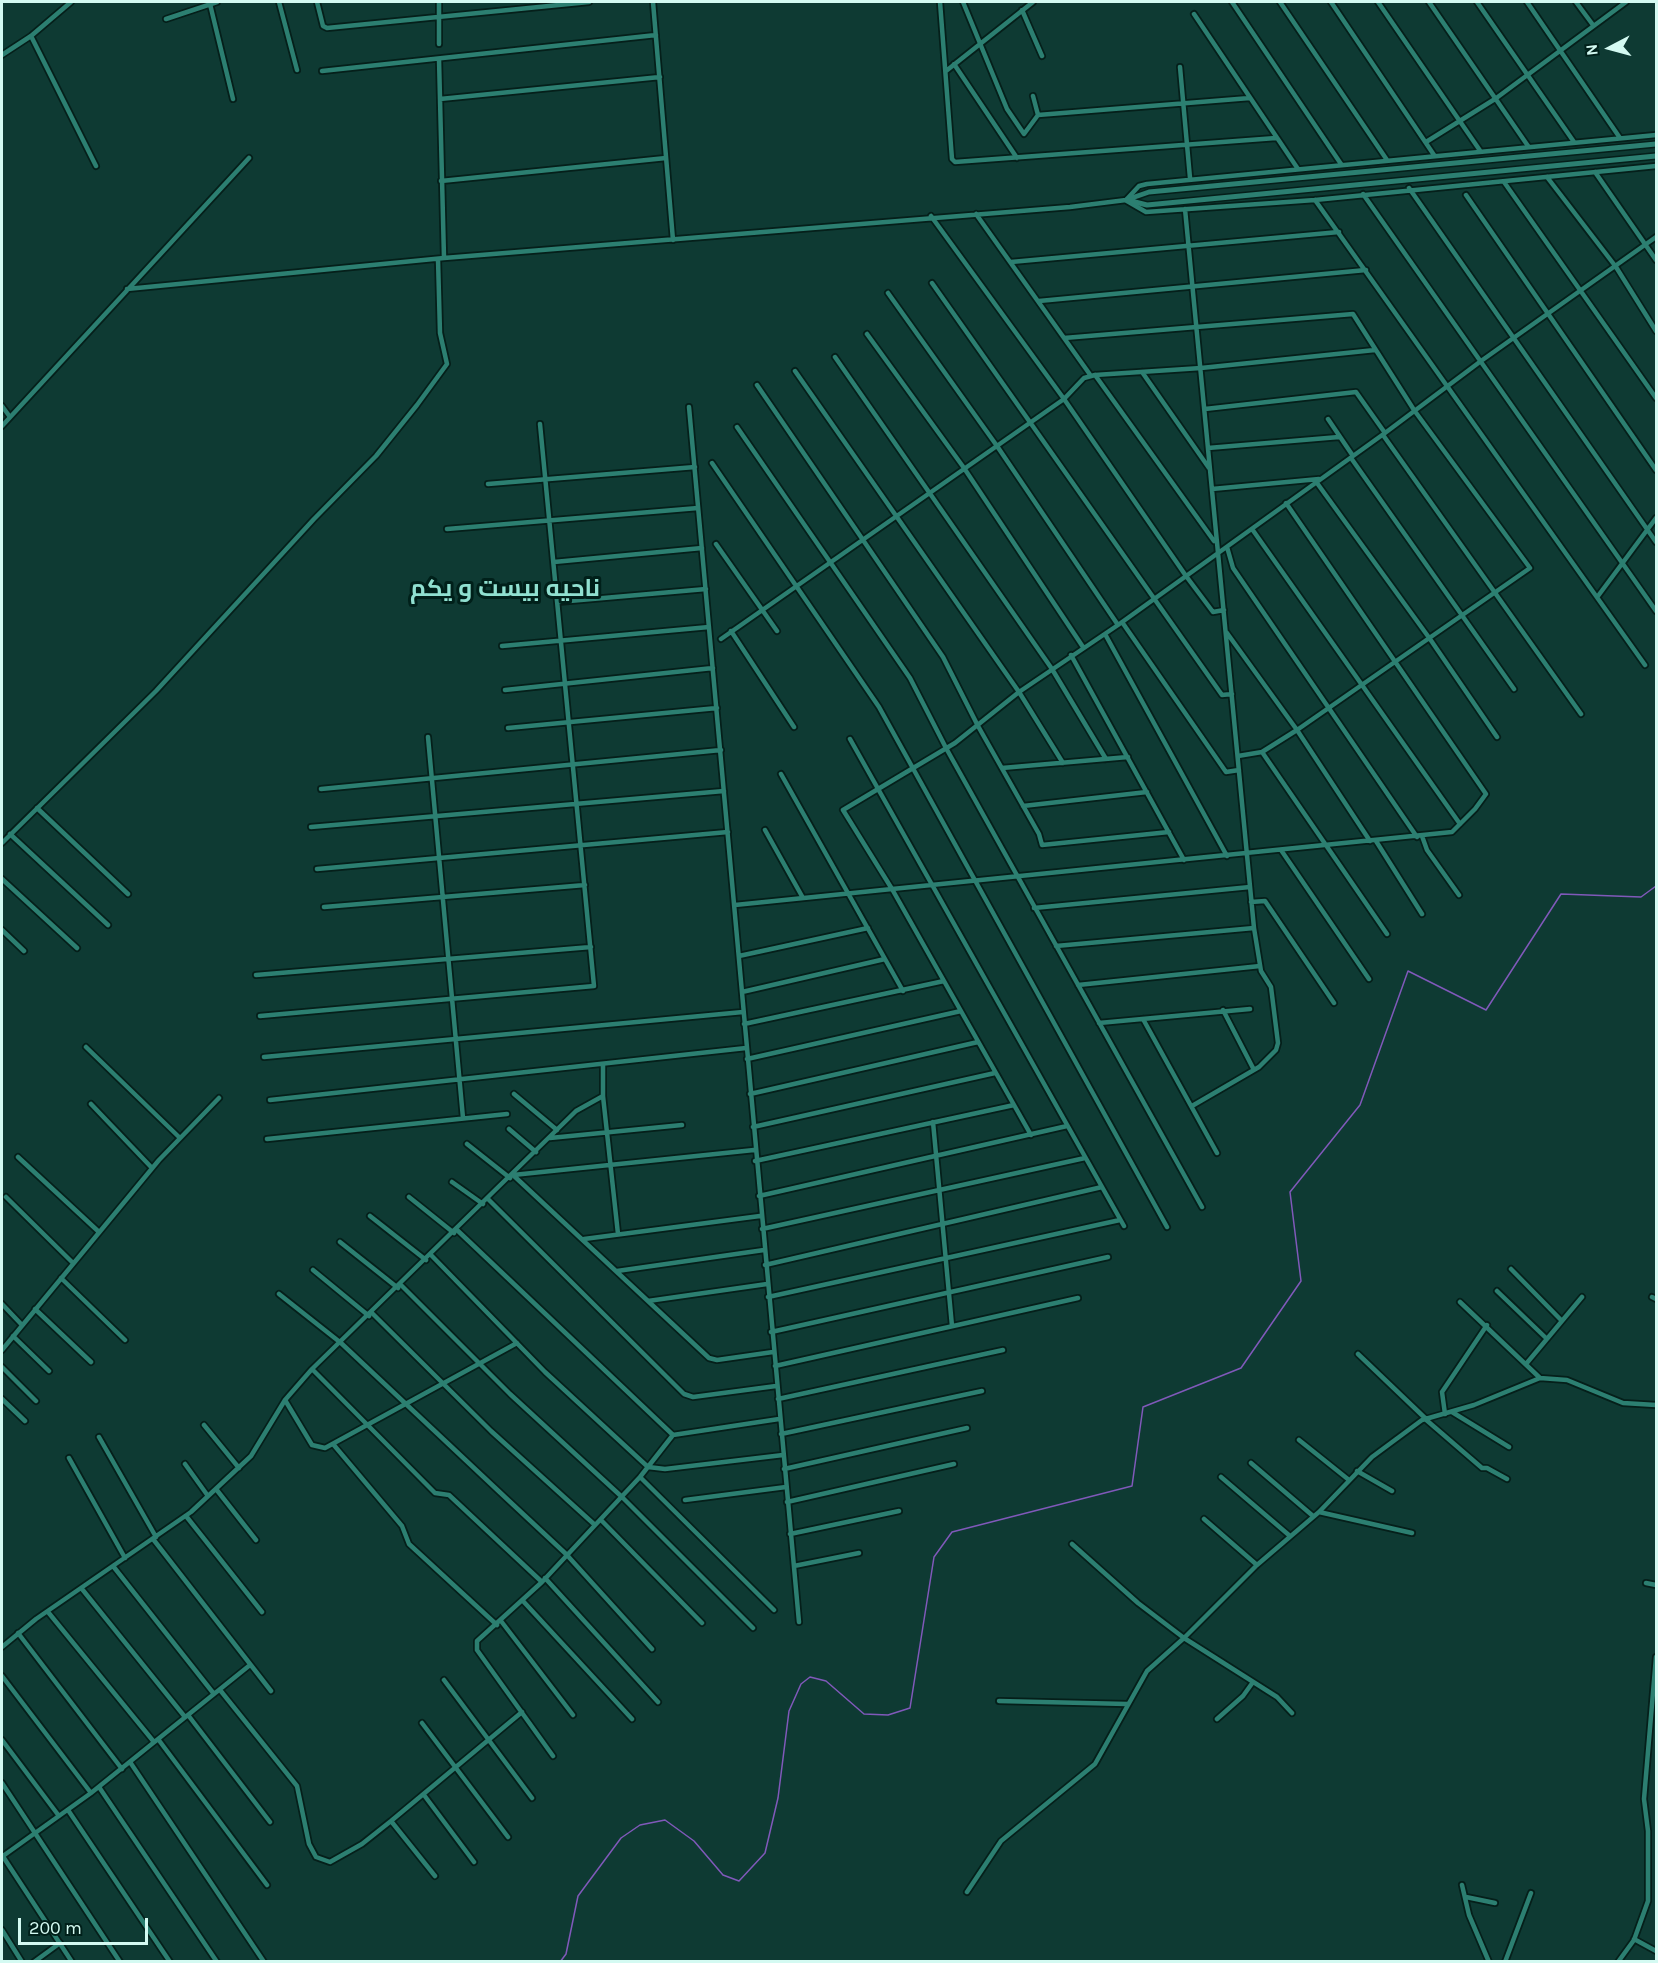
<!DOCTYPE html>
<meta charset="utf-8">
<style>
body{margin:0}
#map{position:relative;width:1658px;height:1963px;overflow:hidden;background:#0e3a33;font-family:Karla,sans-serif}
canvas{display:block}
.frame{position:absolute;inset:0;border:3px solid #d4faf2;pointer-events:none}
.north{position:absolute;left:1580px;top:18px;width:60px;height:60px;-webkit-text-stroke:4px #00201a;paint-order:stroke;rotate:264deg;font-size:16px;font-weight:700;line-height:24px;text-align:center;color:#d4faf2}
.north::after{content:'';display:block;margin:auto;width:21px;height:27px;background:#d4faf2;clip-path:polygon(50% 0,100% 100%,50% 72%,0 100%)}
.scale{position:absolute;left:18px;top:1918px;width:130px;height:27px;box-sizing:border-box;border:3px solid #d4faf2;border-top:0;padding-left:8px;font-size:18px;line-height:21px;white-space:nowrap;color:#d4faf2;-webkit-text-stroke:4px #00201a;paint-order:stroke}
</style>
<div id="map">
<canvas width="1658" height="1963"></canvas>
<div class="frame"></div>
<div class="north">N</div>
<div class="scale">200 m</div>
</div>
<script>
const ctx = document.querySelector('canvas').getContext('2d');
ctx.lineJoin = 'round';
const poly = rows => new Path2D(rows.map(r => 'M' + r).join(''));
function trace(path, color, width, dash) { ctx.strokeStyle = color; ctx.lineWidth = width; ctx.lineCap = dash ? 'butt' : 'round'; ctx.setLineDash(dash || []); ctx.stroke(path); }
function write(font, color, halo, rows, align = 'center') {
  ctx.font = font + ' Karla,Cairo,sans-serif'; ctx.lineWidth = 6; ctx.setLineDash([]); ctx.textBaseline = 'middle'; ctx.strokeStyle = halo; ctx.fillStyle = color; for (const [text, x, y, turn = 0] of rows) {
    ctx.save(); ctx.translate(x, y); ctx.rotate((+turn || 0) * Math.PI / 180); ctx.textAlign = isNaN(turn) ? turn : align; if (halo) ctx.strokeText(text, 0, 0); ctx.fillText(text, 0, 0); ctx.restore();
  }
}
const stream = poly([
 [560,1962,566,1954,578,1896,621,1838,640,1825,665,1820,694,1841,723,1875,739,1881,765,1853,778,1798,789,1711,801,1684,810,1677,826,1681,864,1714,888,1715,910,1708,934,1557,952,1532,1132,1486,1143,1407,1241,1368,1301,1281,1290,1192,1360,1105,1408,971,1486,1010,1561,894,1641,897,1656,886]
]);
const minor = poly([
 [279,2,297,70],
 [317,2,323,26,327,28,589,2],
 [439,2,439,44],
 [653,2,673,240],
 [940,2,952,159,955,162,1276,138],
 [963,2,1007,109,1024,134,1038,115,1033,96],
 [1232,2,1341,164],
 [1280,2,1387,160],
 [1331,2,1434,155],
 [1378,2,1481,152],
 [1429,2,1528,146],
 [1477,2,1574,142],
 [1527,2,1620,138],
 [1576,2,1593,25],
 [210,4,233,99],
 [1022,10,1042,56],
 [1194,14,1298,169],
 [166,19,217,2],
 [31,36,96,166],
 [2,55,31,36,71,2],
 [439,59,444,258],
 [954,64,1017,158],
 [1180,67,1190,178],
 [322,71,656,35],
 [946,71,1033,2],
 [440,99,660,77],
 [1038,115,1250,98],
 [1426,142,1495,99,1626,2],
 [1595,172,1656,260],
 [1547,177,1616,267,1656,331],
 [441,181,666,158],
 [1504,182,1656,398],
 [1409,188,1656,542],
 [1363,194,1656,611],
 [1466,195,1656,470],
 [1315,200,1645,665],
 [1127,201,1146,212,1315,200,1656,166],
 [1185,209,1254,928,1261,971,1271,987,1278,1043,1276,1050,1259,1067,1192,1106],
 [976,214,1091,376],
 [931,216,1064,399,1186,576,1213,612,1224,610],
 [1011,262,1339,232],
 [932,283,1222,695,1232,694],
 [127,289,444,258,1070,207,1126,200,1139,186,1147,184,1656,135],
 [888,293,997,446,1118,625],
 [1039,301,1366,270],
 [867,334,964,468,1083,647],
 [1064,338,1353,314,1414,410,1530,568,1297,730,1262,752,1238,756],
 [835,357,1052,669,1106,759],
 [795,371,1019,692,1063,763],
 [1142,372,1209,468],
 [1095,375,1214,541],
 [757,385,943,657,978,726,1039,834,1042,845,1169,832],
 [2,406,10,417],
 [689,407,799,1622],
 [1205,409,1356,392,1385,433],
 [1328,419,1353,456],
 [2,426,249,158],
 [737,427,910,678,946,748,1202,1207],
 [1383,435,1581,714],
 [1208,448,1339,437],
 [1351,458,1514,689],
 [712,463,879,707,1167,1227],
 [1317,483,1430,639,1497,737],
 [488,484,695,467],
 [1212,489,1319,479],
 [447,529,698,508],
 [1252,529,1460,824],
 [716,544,777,631],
 [1227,547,1233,568,1417,837],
 [554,562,702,548],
 [1598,596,1656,518],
 [558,602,706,589],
 [1122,622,1226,772,1239,770],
 [731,631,794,727],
 [1227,633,1297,730,1370,841],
 [1105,634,1227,856],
 [721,639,1064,399,1084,378,1095,375,1201,368,1375,350],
 [502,646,709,627],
 [1071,655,1184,860],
 [505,690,713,668],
 [508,728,717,708],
 [428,737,463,1118],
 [850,739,1124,1226],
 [1262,752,1387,934],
 [1002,768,1128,757],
 [781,774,903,991],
 [321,789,721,750],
 [1023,806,1147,792],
 [37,808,128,894],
 [311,827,724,791],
 [765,830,803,898],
 [10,834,108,925],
 [1422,836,1427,850,1459,895],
 [1376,841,1422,914],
 [2,843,156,691,314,519,376,456,417,405,447,364,440,333,438,259],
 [1281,850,1369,979],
 [317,869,728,832],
 [2,879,77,948],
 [1251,902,1265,901,1334,1003],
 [735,905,1452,832,1475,809,1486,794,1286,503],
 [324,907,585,885],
 [1034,908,1250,887],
 [2,930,24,951],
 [1056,946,1254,928],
 [739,956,868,928],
 [256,975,591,947],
 [1078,985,1260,966],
 [742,992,885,959],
 [1223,1010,1254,1070],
 [260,1016,594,986,540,424],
 [1143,1019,1217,1153],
 [1099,1023,1250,1009],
 [744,1024,944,981],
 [86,1047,180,1138],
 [264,1057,743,1012],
 [747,1059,961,1011],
 [514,1094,557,1130],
 [750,1094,978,1042],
 [603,1096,618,1234],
 [270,1100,746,1048],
 [91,1104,152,1168],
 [933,1122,952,1326],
 [753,1127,995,1073],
 [509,1129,536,1152],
 [1031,1135,892,889,843,810,955,743,1019,692,1118,625,1385,433,1481,361,1656,237],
 [550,1138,682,1125],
 [267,1139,507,1114],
 [467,1144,510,1178],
 [18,1157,99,1232],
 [755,1161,1014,1105],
 [513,1175,709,1358,717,1360,773,1352],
 [513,1175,754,1150],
 [452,1182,483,1204],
 [759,1196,1067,1126],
 [6,1197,73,1263],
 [409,1197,454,1233],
 [488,1199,684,1394,693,1397,776,1386],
 [370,1216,426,1260],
 [762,1229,1085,1158],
 [457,1230,673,1435],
 [584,1239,760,1216],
 [340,1242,398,1288],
 [431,1255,545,1372,648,1467,665,1469,783,1455],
 [765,1265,1102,1187],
 [1511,1269,1562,1321],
 [313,1270,369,1316],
 [617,1271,764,1250],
 [61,1278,125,1340],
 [401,1285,510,1394,622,1497,753,1628],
 [1497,1291,1547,1339],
 [279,1294,341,1343,507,1499,566,1554,652,1649],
 [768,1297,1120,1220],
 [1652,1297,1656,1299],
 [648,1301,767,1284],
 [1460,1302,1540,1378],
 [2,1304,22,1325],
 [35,1309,91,1362],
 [372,1313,491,1431,595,1525],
 [771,1332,1108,1257],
 [13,1336,49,1371],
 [2,1350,159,1160,219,1098],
 [1358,1354,1425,1418],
 [1526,1364,1582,1297],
 [775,1366,1078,1298],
 [2,1367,36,1401],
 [312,1369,435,1493,449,1495,542,1582],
 [2,1399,25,1421],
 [778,1399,1003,1350],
 [285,1400,312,1445,325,1448,517,1343],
 [1452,1412,1509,1447],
 [1445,1414,1442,1392,1487,1325],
 [1424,1418,1482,1468,1487,1468,1507,1479],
 [204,1425,239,1468],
 [781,1434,982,1391],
 [99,1437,156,1537],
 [1299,1440,1349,1480],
 [333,1444,402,1526,409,1544,497,1625],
 [69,1458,125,1558],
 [1251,1463,1313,1516],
 [185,1464,208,1496],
 [784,1469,967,1428],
 [1357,1471,1392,1491],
 [640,1477,774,1610],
 [1221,1477,1290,1536],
 [216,1489,256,1540],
 [685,1500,786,1487],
 [787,1502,954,1464],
 [1319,1512,1412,1533],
 [186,1516,262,1612],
 [1204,1519,1257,1565],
 [601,1520,702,1623],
 [790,1534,899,1511],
 [153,1539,271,1691],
 [1072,1544,1138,1603,1184,1638,1277,1697,1292,1713],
 [113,1566,214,1694],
 [794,1566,859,1553],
 [545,1578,658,1702],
 [1646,1583,1656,1585],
 [82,1589,185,1717],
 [523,1601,632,1719],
 [48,1612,154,1742],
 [501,1621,573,1715],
 [18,1633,122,1769],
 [2,1647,36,1619,191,1512,251,1456,285,1400,312,1369,576,1111,603,1096,603,1064],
 [2,1676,91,1793],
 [444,1680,532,1798],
 [220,1690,297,1786,309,1844,316,1857,330,1862,362,1844,391,1821,522,1712],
 [999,1701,1127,1704],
 [188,1715,270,1822],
 [1217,1719,1243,1696,1253,1682],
 [422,1723,508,1837],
 [158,1739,267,1885],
 [2,1740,59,1816],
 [553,1756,477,1650,477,1641,542,1582,640,1477,673,1435,779,1419],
 [130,1762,264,1962],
 [2,1783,120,1962],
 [99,1787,217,1962],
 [424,1795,474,1862],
 [68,1810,170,1962],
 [391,1821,435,1876],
 [2,1855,72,1962],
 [3,1856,91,1793,250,1665],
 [1462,1885,1469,1915,1489,1962],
 [967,1892,1001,1841,1095,1764,1147,1671,1184,1638,1257,1565,1319,1512,1372,1457,1422,1420,1474,1405,1540,1378,1567,1380,1623,1403,1656,1405],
 [1466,1897,1495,1903],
 [2,1930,22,1962],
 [1634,1939,1656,1951],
 [34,1962,60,1943],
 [1505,1962,1531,1893],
 [1618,1962,1634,1940,1648,1901,1648,1831,1644,1799,1656,1657]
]);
const tertiary = poly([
 [1126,200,1149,192,1656,144],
 [1127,200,1147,205,1656,156]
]);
const districtNames = [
 ["ناحیه بیست و یکم",505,589]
];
trace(stream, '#8059ba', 1.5);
trace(minor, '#051f1a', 8);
trace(tertiary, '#051f1a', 8);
trace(minor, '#2c7f71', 4.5);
trace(tertiary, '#2c7f71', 5);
write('bold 24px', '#90e0d0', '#00201a', districtNames);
</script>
